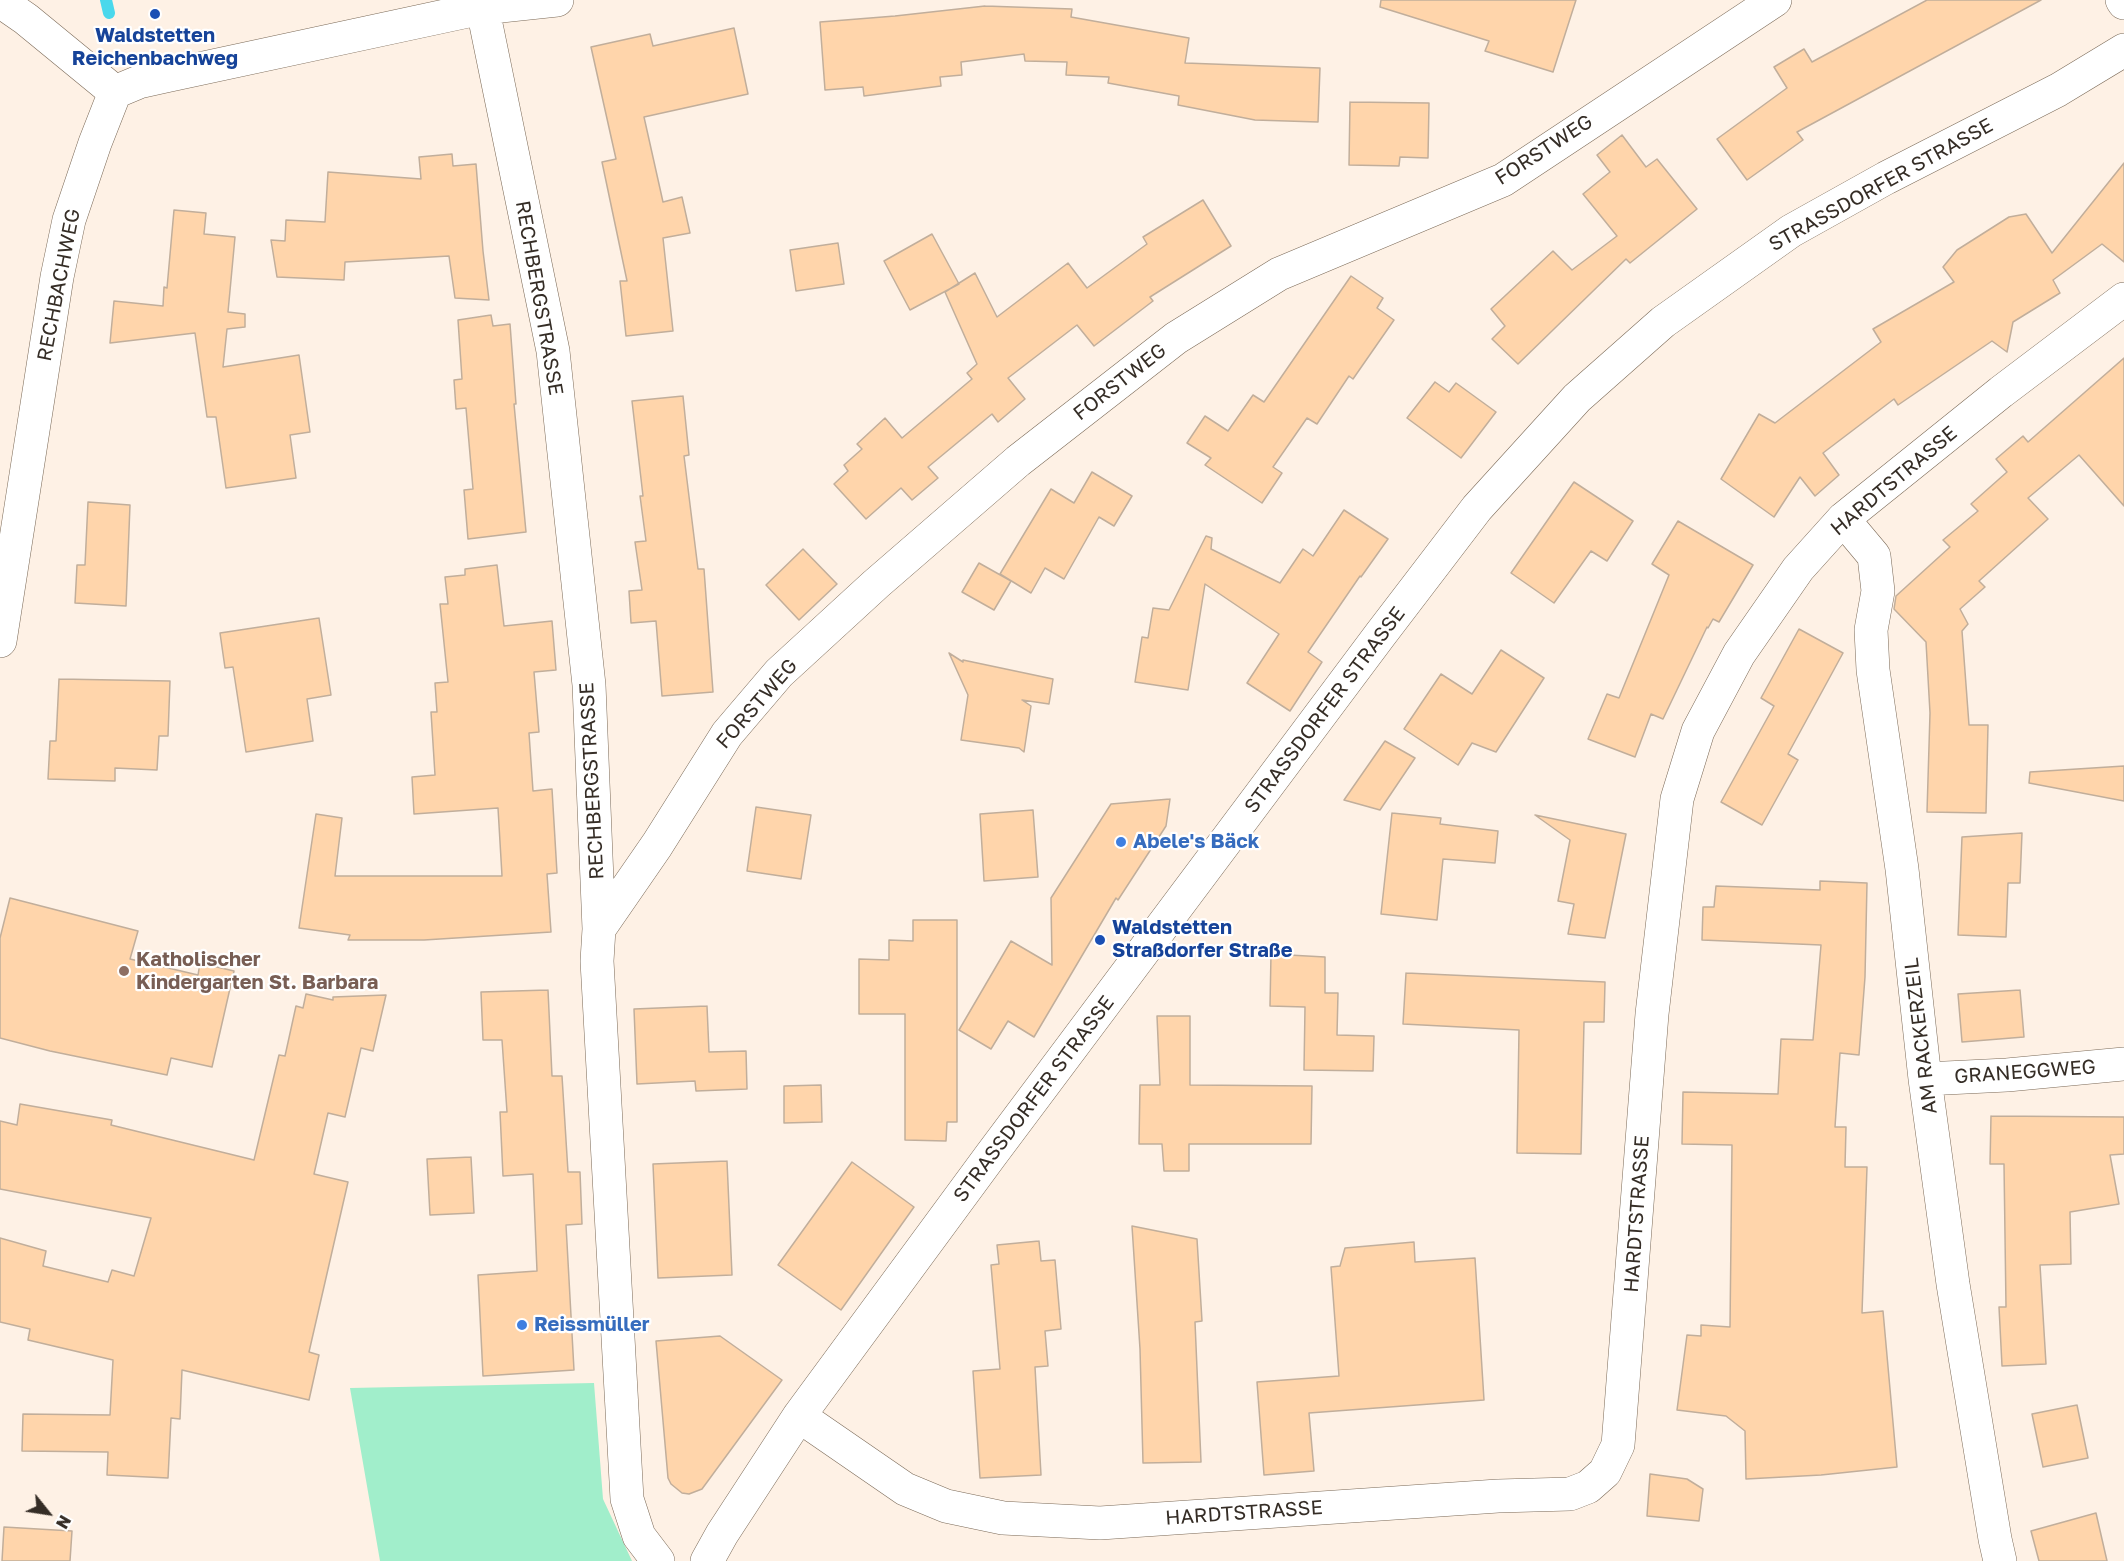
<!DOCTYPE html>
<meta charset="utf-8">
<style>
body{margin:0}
#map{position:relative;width:2124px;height:1561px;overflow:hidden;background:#fef1e5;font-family:"Golos Text",sans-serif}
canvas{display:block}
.north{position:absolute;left:18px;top:1483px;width:60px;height:60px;-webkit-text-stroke:4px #fff;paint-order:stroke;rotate:120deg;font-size:16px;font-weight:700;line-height:24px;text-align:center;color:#352d26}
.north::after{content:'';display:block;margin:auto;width:21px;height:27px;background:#352d26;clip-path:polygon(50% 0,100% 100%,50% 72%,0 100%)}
</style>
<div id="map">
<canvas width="2124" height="1561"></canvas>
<div class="north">N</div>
</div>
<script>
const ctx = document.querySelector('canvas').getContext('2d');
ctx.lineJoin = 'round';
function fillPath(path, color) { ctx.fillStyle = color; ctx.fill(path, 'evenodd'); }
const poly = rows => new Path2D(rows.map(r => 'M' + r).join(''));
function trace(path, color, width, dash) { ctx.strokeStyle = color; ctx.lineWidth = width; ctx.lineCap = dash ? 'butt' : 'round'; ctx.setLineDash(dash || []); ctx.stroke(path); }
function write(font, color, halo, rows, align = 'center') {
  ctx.font = font + ' "Golos Text",sans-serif'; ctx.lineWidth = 4.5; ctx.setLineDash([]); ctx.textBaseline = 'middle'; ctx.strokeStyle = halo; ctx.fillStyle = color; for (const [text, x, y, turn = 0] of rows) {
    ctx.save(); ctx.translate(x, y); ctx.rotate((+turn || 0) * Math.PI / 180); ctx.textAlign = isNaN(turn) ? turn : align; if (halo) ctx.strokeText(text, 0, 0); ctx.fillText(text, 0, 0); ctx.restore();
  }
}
const green = poly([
 [594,1383,603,1499,632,1561,380,1561,350,1388]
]);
const stream = poly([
 [106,0,109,13]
]);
const building = poly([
 [1381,0,1576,0,1553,72,1485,51,1489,41,1380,7,1381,0],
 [1927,0,2041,0,1797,132,1803,140,1747,180,1717,139,1787,88,1774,67,1804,49,1812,62,1927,0],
 [985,6,1072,9,1071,17,1189,38,1185,63,1320,68,1318,122,1255,120,1178,105,1179,96,1108,83,1109,77,1066,75,1067,62,1025,61,1024,54,961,62,962,75,940,77,941,86,864,96,863,87,825,90,820,22,895,16,985,6],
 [734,28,748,94,644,117,663,202,682,197,690,233,663,238,673,331,626,336,620,281,627,281,602,162,616,159,591,47,650,34,653,46,734,28],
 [1350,102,1429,103,1428,158,1400,157,1399,166,1349,165,1350,102],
 [1622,135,1646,167,1657,159,1697,209,1630,263,1626,259,1518,364,1492,339,1505,326,1491,309,1553,251,1572,270,1617,236,1583,194,1610,172,1597,155,1622,135],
 [452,154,453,166,476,164,483,251,489,300,455,298,449,256,345,262,344,280,277,277,271,240,285,241,286,220,325,222,328,172,421,179,419,157,452,154],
 [2124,163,2124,262,2102,244,2053,280,2060,293,2013,322,2007,352,1992,341,1898,405,1894,399,1823,453,1839,475,1815,496,1800,477,1774,517,1721,479,1759,414,1775,423,1881,342,1873,329,1954,282,1943,267,1957,250,2009,217,2026,214,2052,253,2124,163],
 [1203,200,1231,246,1150,297,1153,301,1094,346,1077,325,1008,378,1025,399,998,422,992,414,928,467,938,478,912,500,901,488,866,519,834,484,848,471,844,465,862,449,857,444,885,418,902,438,972,379,967,373,977,364,945,292,975,273,997,317,1068,263,1087,288,1147,244,1143,237,1203,200],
 [174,210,206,213,204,234,235,237,228,312,245,314,245,327,227,329,223,367,299,355,310,432,290,435,296,478,226,488,216,417,207,417,195,333,110,343,114,301,163,306,164,287,167,288,174,210],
 [932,234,959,284,910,310,884,261,932,234],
 [838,243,844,284,796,291,790,250,838,243],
 [1351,276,1383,298,1377,308,1394,320,1353,379,1349,376,1317,424,1307,418,1273,467,1282,473,1262,503,1205,465,1211,458,1187,443,1205,416,1228,431,1253,395,1264,402,1351,276],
 [491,315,493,326,510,324,516,404,514,404,526,532,468,539,464,490,473,489,466,408,456,409,454,380,462,379,458,320,491,315],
 [2124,358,2124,506,2079,455,2028,498,2048,519,1979,581,1985,587,1960,609,1968,624,1962,631,1969,725,1988,725,1986,813,1927,812,1930,713,1926,642,1894,609,1896,596,1950,547,1943,540,1978,511,1971,504,2007,472,1996,459,2023,436,2028,442,2124,358],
 [1435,382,1449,392,1456,383,1496,412,1461,458,1407,418,1435,382],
 [683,396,689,455,684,456,698,569,704,569,713,692,662,696,656,621,631,623,629,591,642,590,635,542,646,541,640,496,643,496,632,401,683,396],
 [1092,472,1132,496,1114,526,1099,517,1064,579,1045,568,1031,593,1000,574,1051,489,1074,503,1092,472],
 [1574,482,1633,521,1607,561,1591,551,1554,603,1511,573,1574,482],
 [88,502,130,505,126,606,75,603,77,565,85,565,88,502],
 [1344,510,1388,539,1361,577,1360,576,1308,652,1322,662,1290,711,1247,683,1279,634,1205,584,1188,690,1135,682,1142,637,1148,638,1153,608,1169,610,1206,536,1212,538,1211,549,1280,583,1303,549,1313,556,1344,510],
 [1678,521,1753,565,1719,622,1713,619,1708,628,1707,627,1663,719,1651,714,1635,757,1588,739,1607,694,1619,698,1669,575,1652,564,1678,521],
 [803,549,837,584,799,620,766,585,803,549],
 [979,563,1011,581,994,610,962,592,979,563],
 [497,565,504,626,552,621,556,670,534,672,539,732,529,733,533,791,552,789,557,873,547,874,551,932,424,940,348,940,350,935,299,928,316,814,342,818,335,876,502,876,498,808,414,814,412,777,435,775,431,712,437,712,435,683,448,682,440,604,448,604,445,577,465,575,465,569,497,565],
 [319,618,331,695,307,699,313,741,246,752,233,667,225,668,220,633,319,618],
 [1799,629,1843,653,1788,754,1798,760,1762,825,1721,802,1774,706,1761,698,1799,629],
 [1501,650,1544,678,1496,752,1472,743,1458,765,1404,729,1441,674,1472,694,1501,650],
 [949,653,963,662,963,660,1053,679,1049,704,1022,700,1031,706,1024,752,1019,748,961,740,968,695,949,653],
 [59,679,170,681,168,736,159,736,157,770,115,768,115,781,48,779,50,741,56,741,59,679],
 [1385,741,1415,758,1380,810,1344,800,1385,741],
 [2124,766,2124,801,2029,783,2030,772,2124,766],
 [1170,799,1166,826,1118,900,1116,898,1034,1037,1008,1021,991,1049,959,1030,1011,941,1052,965,1051,898,1111,804,1170,799],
 [756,807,811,815,801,879,747,871,756,807],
 [1033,810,1038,877,984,881,980,814,1033,810],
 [1392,813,1441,818,1440,824,1498,831,1495,863,1443,859,1437,920,1381,914,1392,813],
 [1535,815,1626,834,1605,938,1568,934,1574,904,1558,901,1570,840,1535,815],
 [2022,833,2020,883,2008,883,2006,937,1958,935,1962,837,2022,833],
 [1820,881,1867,883,1865,977,1859,1055,1840,1053,1835,1127,1846,1127,1845,1167,1867,1167,1862,1313,1883,1311,1897,1467,1821,1475,1746,1479,1745,1431,1726,1416,1677,1410,1687,1335,1701,1336,1701,1325,1730,1327,1732,1145,1682,1144,1683,1092,1778,1094,1781,1039,1813,1040,1821,945,1702,940,1703,907,1714,907,1716,886,1820,890,1820,881],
 [10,898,138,931,130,959,198,975,200,963,234,971,212,1067,171,1058,167,1075,50,1051,0,1038,0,938,10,898],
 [913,920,957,920,957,1122,947,1122,946,1141,905,1140,905,1014,859,1014,859,959,889,960,889,940,913,941,913,920],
 [1271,954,1325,957,1325,993,1338,993,1337,1035,1374,1036,1373,1071,1304,1070,1305,1007,1270,1006,1271,954],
 [1406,973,1605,982,1604,1022,1584,1022,1581,1154,1517,1153,1519,1030,1403,1024,1406,973],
 [548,990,552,1076,562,1076,568,1172,580,1172,582,1224,566,1225,574,1370,483,1376,478,1275,537,1271,533,1174,503,1176,500,1112,507,1112,502,1040,483,1040,481,992,548,990],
 [2020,990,2024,1037,1962,1042,1958,994,2020,990],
 [306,994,333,1000,333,997,386,995,373,1051,361,1048,345,1117,328,1113,314,1174,348,1182,309,1352,319,1355,309,1400,182,1370,180,1419,171,1418,168,1478,107,1475,108,1452,22,1451,23,1414,110,1415,113,1360,28,1340,30,1329,0,1322,0,1238,46,1251,43,1266,108,1282,112,1270,134,1276,151,1218,0,1189,0,1121,17,1125,20,1104,112,1120,111,1125,254,1160,279,1055,285,1056,296,1006,303,1008,306,994],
 [707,1006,709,1052,746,1051,747,1089,696,1091,695,1081,637,1084,634,1009,707,1006],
 [1157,1016,1190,1016,1190,1085,1312,1086,1311,1144,1189,1144,1189,1171,1164,1171,1162,1144,1139,1144,1140,1085,1160,1085,1157,1016],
 [821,1085,822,1122,784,1123,784,1086,821,1085],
 [1991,1116,2124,1117,2124,1154,2110,1155,2119,1204,2070,1212,2071,1264,2040,1265,2046,1364,2002,1366,1999,1307,2006,1307,2004,1164,1990,1164,1991,1116],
 [471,1157,474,1213,430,1215,427,1159,471,1157],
 [727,1161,732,1275,658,1278,653,1164,727,1161],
 [852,1162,914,1207,841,1310,778,1265,852,1162],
 [1132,1226,1197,1239,1202,1321,1195,1322,1201,1462,1143,1463,1140,1349,1132,1226],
 [1039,1241,1041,1261,1055,1260,1061,1329,1045,1331,1048,1366,1035,1367,1041,1475,980,1478,973,1371,1000,1369,991,1265,999,1264,997,1245,1039,1241],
 [1414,1242,1415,1262,1475,1258,1484,1400,1309,1413,1314,1471,1264,1475,1257,1382,1339,1376,1331,1267,1340,1266,1345,1248,1414,1242],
 [720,1336,782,1380,702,1489,689,1494,682,1493,671,1484,668,1478,656,1341,720,1336],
 [2077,1405,2088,1458,2043,1467,2032,1414,2077,1405],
 [1650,1474,1687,1479,1703,1489,1699,1521,1647,1516,1650,1474],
 [2096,1513,2107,1561,2039,1561,2031,1531,2096,1513],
 [4,1527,72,1531,70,1561,2,1561,4,1527]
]);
const minor = poly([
 [481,0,553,351,589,685,599,929,597,961,627,1499,639,1536,658,1561],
 [2122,0,2124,3],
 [0,1,26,19,115,92],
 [1843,519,1874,556,1878,591,1871,630,1873,670,1902,869,1925,1079,1953,1284,1995,1539,2000,1561],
 [0,641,57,277,69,220,95,143,115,92,139,82,166,76,482,8,557,0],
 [599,929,657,845,727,734,779,673,876,584,1018,461,1176,338,1279,274,1503,180,1775,0],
 [1925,1079,2007,1075,2124,1064],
 [799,1416,905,1489,946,1506,1003,1518,1100,1523,1498,1496,1570,1494,1588,1487,1605,1472,1618,1445,1652,1014,1677,799,1698,731,1739,654,1798,569,1843,519,2001,392,2124,299],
 [707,1561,722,1534,799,1416,991,1155,1380,635,1477,508,1577,398,1663,322,1791,231,1886,178,2058,90,2124,50]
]);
const markers = [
 [155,14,6,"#1a4fb4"],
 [1121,842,6,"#3f7fe0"],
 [1100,940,6,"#1a4fb4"],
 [124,971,6,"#8d6e63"],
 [522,1325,6,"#3f7fe0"]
];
const transitNames = [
 ["Waldstetten",155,36],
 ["Reichenbachweg",155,59],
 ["Waldstetten",1112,928,"left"],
 ["Straßdorfer Straße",1112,951,"left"]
];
const streetNames = [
 ["FORSTWEG",1544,150,-33],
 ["STRASSDORFER STRASSE",1881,185,-29],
 ["RECHBACHWEG",59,285,-79],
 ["RECHBERGSTRASSE",539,298,80],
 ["FORSTWEG",1120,382,-38],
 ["HARDTSTRASSE",1894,481,-40],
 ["FORSTWEG",757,704,-49],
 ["STRASSDORFER STRASSE",1325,710,-53],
 ["RECHBERGSTRASSE",592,781,-93],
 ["AM RACKERZEIL",1921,1036,-97],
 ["GRANEGGWEG",2025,1072,-4],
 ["STRASSDORFER STRASSE",1034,1099,-53],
 ["HARDTSTRASSE",1637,1214,-86],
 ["HARDTSTRASSE",1244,1513,-4]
];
const shopNames = [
 ["Abele's Bäck",1133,842],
 ["Reissmüller",534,1325]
];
const educationNames = [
 ["Katholischer",136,960],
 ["Kindergarten St. Barbara",136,983]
];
fillPath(green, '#a1eecb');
trace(stream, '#4ad8ec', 12);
fillPath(building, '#ffd5ab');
trace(building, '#c1ae9b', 1.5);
trace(minor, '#7b6a58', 34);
trace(minor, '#fff', 33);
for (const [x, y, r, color] of markers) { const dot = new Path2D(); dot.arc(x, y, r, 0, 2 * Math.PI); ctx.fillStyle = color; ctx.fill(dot); trace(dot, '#fff', 2); }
write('bold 20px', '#164399', '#fff', transitNames);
write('20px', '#352d26', '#fff', streetNames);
write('bold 20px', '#366cbe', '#fff', shopNames, 'left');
write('bold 20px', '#785e54', '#fff', educationNames, 'left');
</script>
